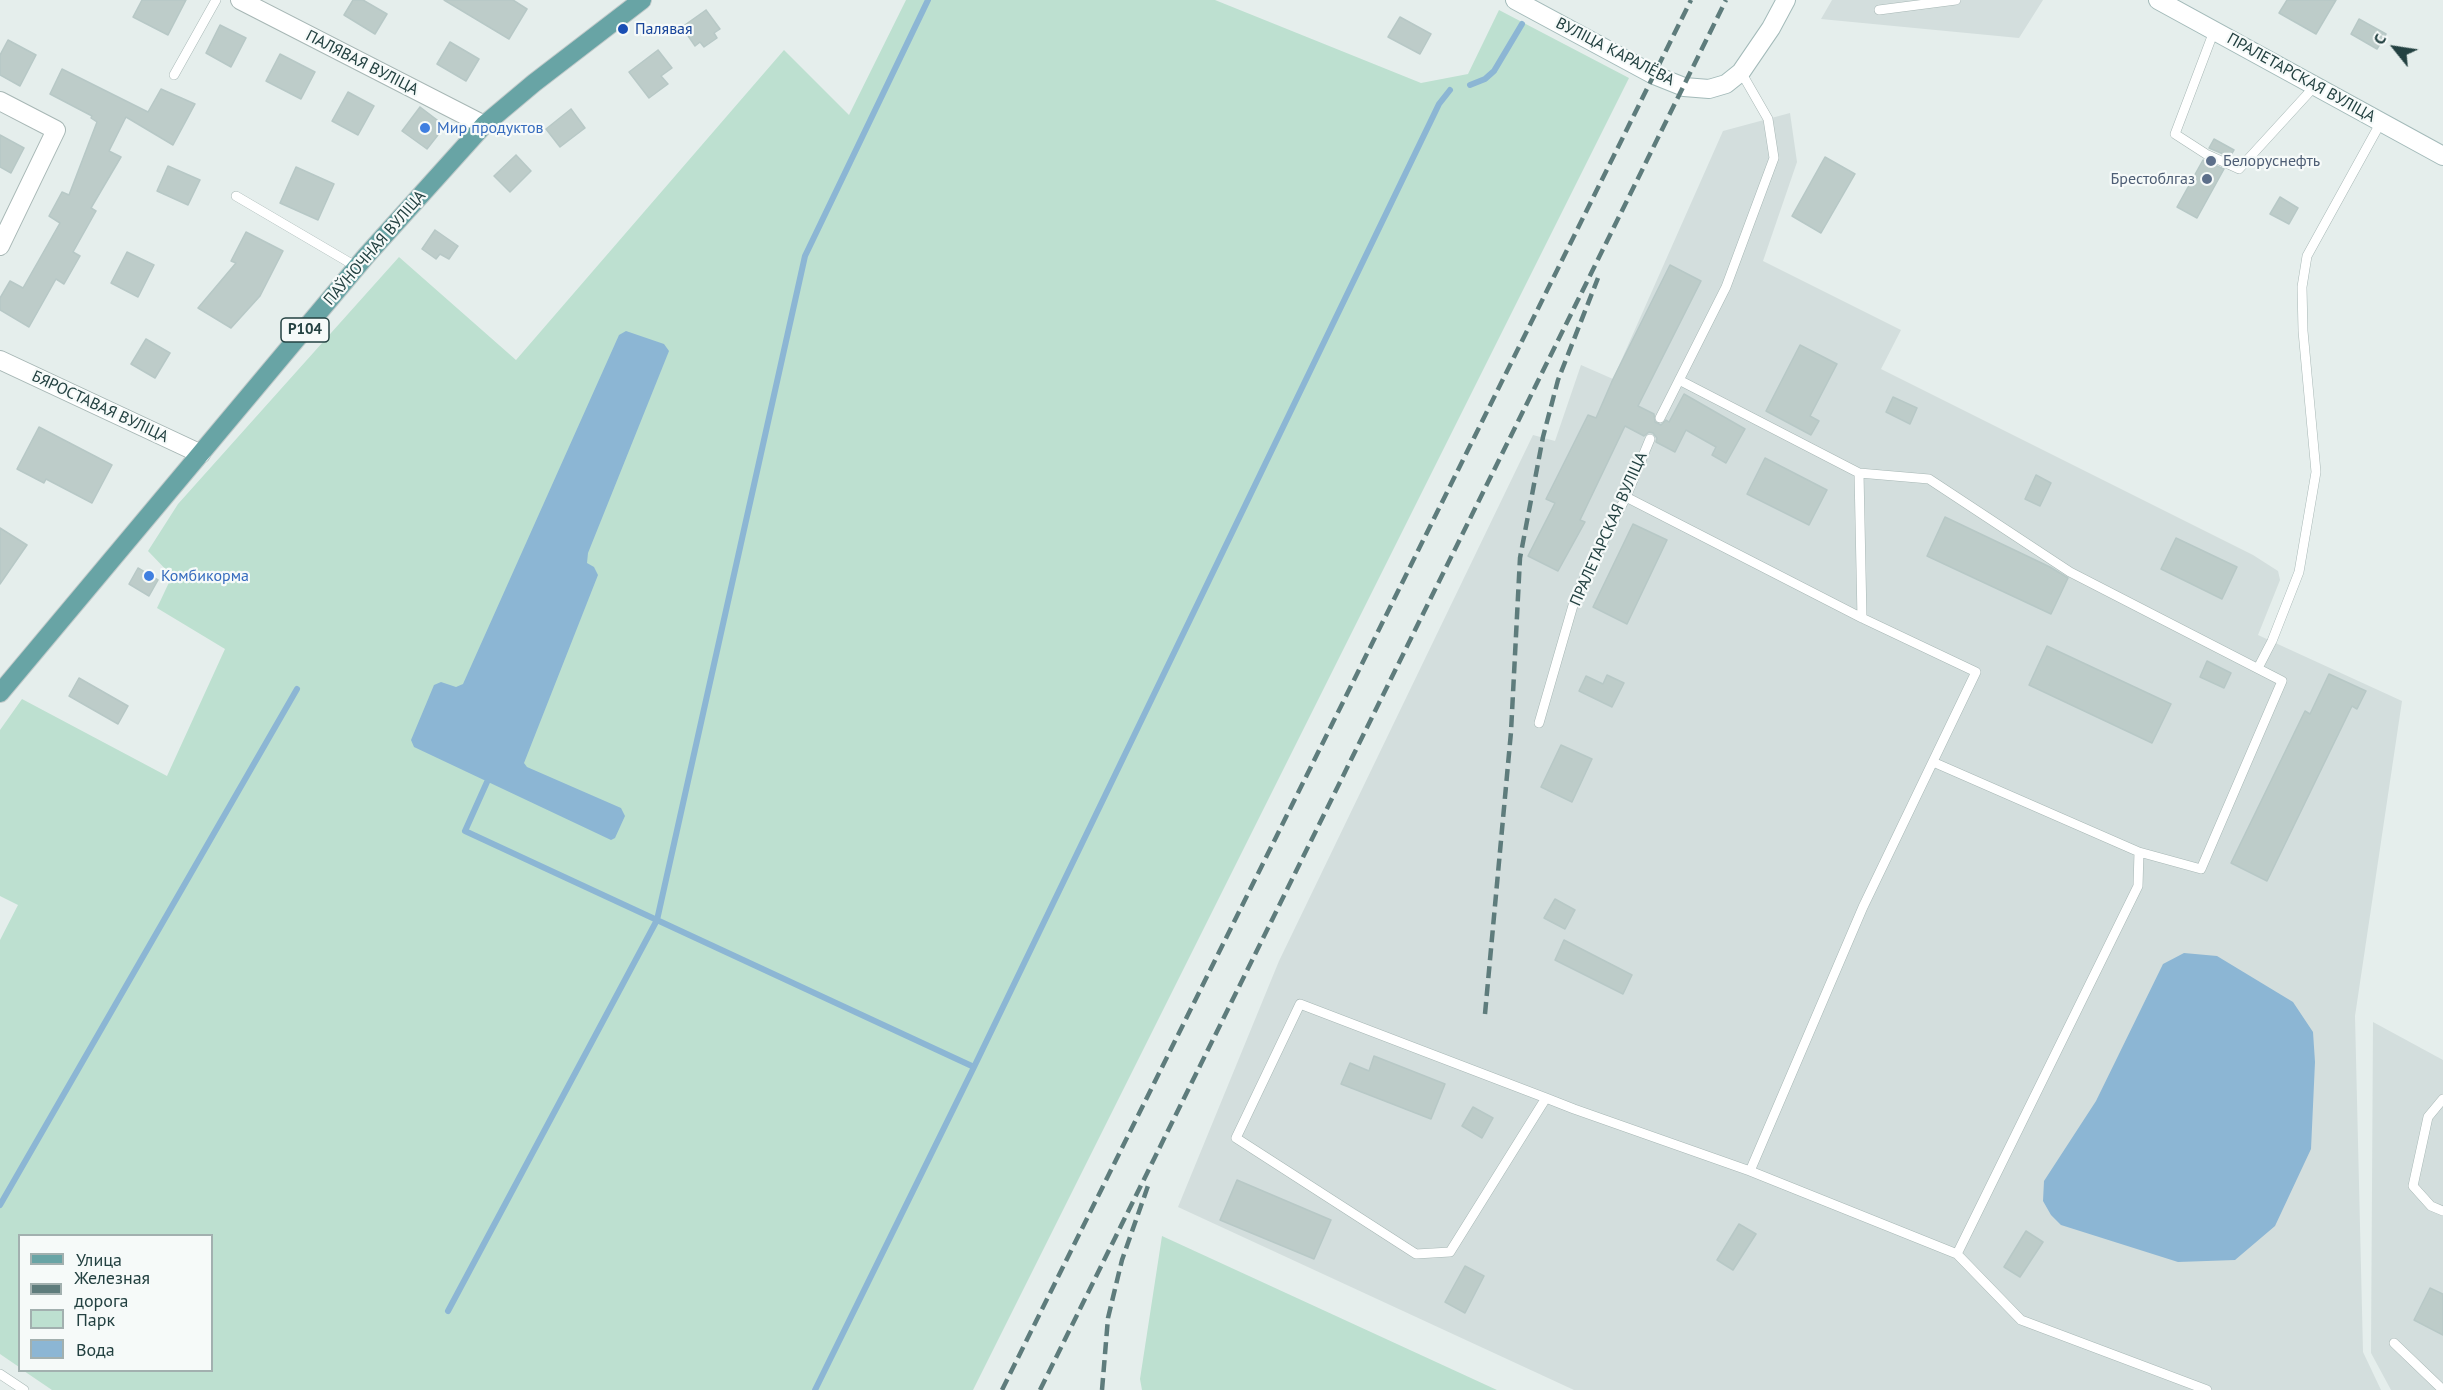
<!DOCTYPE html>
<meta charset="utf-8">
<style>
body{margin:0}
#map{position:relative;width:2443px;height:1390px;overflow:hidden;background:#e5eeec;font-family:"PT Sans",sans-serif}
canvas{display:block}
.legend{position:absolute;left:18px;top:1234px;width:195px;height:138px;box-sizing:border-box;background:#f6faf9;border:2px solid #a2b0af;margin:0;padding:8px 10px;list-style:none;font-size:18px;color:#234141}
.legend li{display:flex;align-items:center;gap:12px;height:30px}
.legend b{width:30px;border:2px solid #a2b0af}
.north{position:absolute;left:2365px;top:18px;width:60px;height:60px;-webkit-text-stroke:4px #f6faf9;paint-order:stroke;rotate:300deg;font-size:16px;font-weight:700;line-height:24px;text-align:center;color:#234141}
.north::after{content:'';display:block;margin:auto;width:21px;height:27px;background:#234141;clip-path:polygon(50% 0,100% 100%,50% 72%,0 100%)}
</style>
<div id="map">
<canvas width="2443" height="1390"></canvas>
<ul class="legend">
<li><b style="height:8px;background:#68a4a5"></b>Улица</li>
<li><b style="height:8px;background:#5e7c7c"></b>Железная дорога</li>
<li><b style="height:16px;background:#bde0d0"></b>Парк</li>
<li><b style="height:16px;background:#8cb6d4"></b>Вода</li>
</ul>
<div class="north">С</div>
</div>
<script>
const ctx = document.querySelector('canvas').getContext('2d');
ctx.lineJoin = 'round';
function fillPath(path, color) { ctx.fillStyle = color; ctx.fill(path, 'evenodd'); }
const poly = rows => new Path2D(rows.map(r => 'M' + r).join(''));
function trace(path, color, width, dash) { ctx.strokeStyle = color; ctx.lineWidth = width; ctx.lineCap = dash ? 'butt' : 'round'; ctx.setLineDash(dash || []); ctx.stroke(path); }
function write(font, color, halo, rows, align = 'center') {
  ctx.font = font + ' "PT Sans",sans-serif'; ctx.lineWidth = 4.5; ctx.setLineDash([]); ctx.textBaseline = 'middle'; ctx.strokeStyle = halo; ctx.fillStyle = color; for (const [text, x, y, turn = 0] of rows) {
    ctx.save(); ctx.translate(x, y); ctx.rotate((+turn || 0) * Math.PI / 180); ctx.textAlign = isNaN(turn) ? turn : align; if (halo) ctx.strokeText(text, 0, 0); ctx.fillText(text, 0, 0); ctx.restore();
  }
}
const built = poly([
 [1832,0,2043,0,2019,38,1821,19],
 [1790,113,1797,162,1763,261,1901,330,1881,369,2253,555,2278,571,2280,580,2258,635,2402,701,2355,1016,2363,1352,2381,1390,1574,1390,1178,1207,1279,961,1533,435,1555,441,1581,365,1613,379,1723,131],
 [2373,1022,2443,1060,2443,1390,2391,1390,2371,1353]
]);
const green = poly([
 [906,0,1215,0,1421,83,1468,74,1499,10,1629,78,973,1390,52,1390,24,1371,212,1370,212,1236,20,1236,19,1367,0,1354,0,940,18,905,0,896,0,730,22,699,167,776,225,649,157,608,172,576,148,551,178,504,399,257,516,360,784,50,849,115],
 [1162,1236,1497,1390,1142,1390,1140,1379]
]);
const water = poly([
 [626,331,664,344,669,351,588,553,587,563,594,567,598,575,524,763,527,767,621,808,625,816,615,838,611,840,414,747,411,740,434,685,441,682,456,687,463,684,619,335],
 [2184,953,2217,956,2293,1002,2313,1032,2315,1062,2311,1149,2275,1226,2235,1260,2178,1262,2061,1225,2051,1215,2043,1201,2044,1181,2096,1101,2163,964]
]);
const stream = poly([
 [1470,85,1485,79,1494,71,1522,24],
 [487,782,465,831,974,1067],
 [0,1205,297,689],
 [448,1311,657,920,805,256,928,0],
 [815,1390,974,1067,1439,104,1450,90]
]);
const building = poly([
 [142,0,186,0,168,35,133,17,142,0],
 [353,0,363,0,387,14,375,34,344,15,353,0],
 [444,0,513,0,527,9,509,39,444,0],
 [2287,0,2336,0,2316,34,2279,13,2287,0],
 [706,10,720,29,714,33,717,38,704,47,700,42,695,46,682,27,706,10],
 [1400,17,1431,34,1420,54,1388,37,1400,17],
 [2359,19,2386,34,2377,49,2351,34,2359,19],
 [220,25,246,38,231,67,206,53,220,25],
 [8,40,36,55,20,86,0,75,0,55,8,40],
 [450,42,479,59,466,81,437,64,450,42],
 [658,50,672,68,661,76,668,84,649,98,629,72,658,50],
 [280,54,315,72,301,99,266,81,280,54],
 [62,69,148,112,161,89,195,104,173,145,126,117,109,151,121,157,91,208,96,211,73,252,80,256,64,284,56,279,29,327,0,310,0,298,10,281,23,288,60,223,49,216,62,192,69,195,97,122,91,118,92,116,50,94,62,69],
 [348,92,374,106,358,135,332,121,348,92],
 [420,107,445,126,427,149,402,131,420,107],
 [571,109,585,128,560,147,546,129,571,109],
 [0,135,24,148,11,173,0,167,0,135],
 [2214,139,2234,150,2230,157,2209,148,2214,139],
 [516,155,531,171,510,192,494,176,516,155],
 [1825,157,1855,174,1821,233,1792,216,1825,157],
 [2203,160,2224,169,2197,218,2177,207,2203,160],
 [168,166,200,180,188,205,157,191,168,166],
 [296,167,334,184,318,220,280,203,296,167],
 [2280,197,2298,208,2289,224,2270,214,2280,197],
 [435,230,458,246,449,259,440,254,436,259,422,249,435,230],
 [246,232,283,251,260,296,231,328,198,308,236,263,231,261,246,232],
 [127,252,154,265,138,297,111,283,127,252],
 [1670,265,1701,281,1638,406,1654,414,1655,422,1661,425,1666,420,1669,422,1684,394,1745,429,1726,463,1712,455,1716,447,1686,430,1675,452,1656,442,1657,438,1653,433,1649,432,1644,436,1625,426,1580,520,1585,522,1558,571,1528,556,1555,503,1546,499,1588,415,1596,418,1613,379,1670,265],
 [146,339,170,353,155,378,131,364,146,339],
 [1800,345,1837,364,1810,416,1819,421,1811,435,1766,411,1800,345],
 [1893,397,1917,408,1910,424,1886,412,1893,397],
 [39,427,112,465,92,503,46,479,44,483,17,469,39,427],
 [1765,458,1827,490,1809,525,1747,494,1765,458],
 [2036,475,2051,483,2040,506,2025,499,2036,475],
 [1945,517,2050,567,2068,578,2051,614,1927,556,1945,517],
 [1633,524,1667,540,1627,624,1593,607,1633,524],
 [0,528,27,545,0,584,0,528],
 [2176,538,2237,567,2222,599,2161,569,2176,538],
 [138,568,158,580,149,596,129,584,138,568],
 [2047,646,2171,704,2152,743,2029,685,2047,646],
 [2207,661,2231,673,2224,688,2200,677,2207,661],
 [2329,674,2366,691,2357,709,2352,706,2267,881,2231,863,2305,711,2310,714,2329,674],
 [1607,675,1624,683,1612,707,1579,691,1586,676,1603,684,1607,675],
 [79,678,128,706,118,724,69,696,79,678],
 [1561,745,1592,759,1572,802,1541,787,1561,745],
 [1555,899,1575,910,1565,929,1544,918,1555,899],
 [1564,940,1632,975,1623,994,1555,960,1564,940],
 [1374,1056,1445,1084,1431,1119,1341,1084,1350,1063,1369,1071,1374,1056],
 [1473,1107,1493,1118,1482,1138,1462,1126,1473,1107],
 [1237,1180,1331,1220,1314,1259,1220,1220,1237,1180],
 [1739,1224,1756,1234,1733,1270,1717,1260,1739,1224],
 [2026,1231,2043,1242,2020,1277,2004,1267,2026,1231],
 [1465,1266,1484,1276,1465,1313,1445,1302,1465,1266],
 [2430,1288,2443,1294,2443,1335,2414,1320,2430,1288]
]);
const service = poly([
 [1879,10,1956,0],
 [2214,31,2175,134,2206,154,2239,169,2314,87],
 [174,75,216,0],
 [236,196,357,267],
 [1679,380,1859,473,1862,618],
 [1660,418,1726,287,1774,158,1768,119,1741,72],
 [1859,473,1929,479,2070,572,2282,681,2201,869,2139,852],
 [2258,668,2272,641,2299,572,2316,472,2303,331,2302,287,2307,256,2381,122],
 [1539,723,1576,595,1626,497,1650,439],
 [1546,1098,1450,1252,1416,1254,1236,1138,1300,1004,1546,1098,1574,1109,1750,1171,1863,907,1976,672,1862,618,1626,497],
 [2443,1099,2428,1117,2413,1186,2431,1206,2443,1211],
 [1750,1171,1957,1254,2138,886,2139,852,1933,762],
 [1957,1254,2021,1320,2207,1390],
 [2394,1343,2443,1390],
 [0,1374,24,1390]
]);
const minor = poly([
 [240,0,484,125],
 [0,101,56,130,0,246],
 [0,360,201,454]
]);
const secondary = poly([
 [1515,0,1654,75,1684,87,1709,89,1726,84,1741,72,1771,28,1786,0],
 [2158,0,2443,156]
]);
const primary = poly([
 [0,693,366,256,484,125,534,83,642,0]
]);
const rail = poly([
 [1485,1014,1511,732,1520,558,1543,437,1558,380,1598,278],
 [1002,1390,1691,0],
 [1040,1390,1726,0],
 [1102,1390,1108,1318,1122,1260,1149,1183]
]);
const markers = [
 [623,29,6,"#1a4fb4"],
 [425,128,6,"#3f7fe0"],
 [2211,161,6,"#5c6f8a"],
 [2207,179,6,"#5c6f8a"],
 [149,576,6,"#3f7fe0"]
];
const shields = [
 [305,330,48]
];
const shieldNames = [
 ["Р104",305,330]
];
const transitNames = [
 ["Палявая",635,29]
];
const streetNames = [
 ["ВУЛІЦА КАРАЛЁВА",1615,52,27],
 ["ПАЛЯВАЯ ВУЛІЦА",362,63,27],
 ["ПРАЛЕТАРСКАЯ ВУЛІЦА",2301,78,29],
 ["ПАЎНОЧНАЯ ВУЛІЦА",375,248,-49],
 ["БЯРОСТАВАЯ ВУЛІЦА",100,407,25],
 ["ПРАЛЕТАРСКАЯ ВУЛІЦА",1609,529,-66]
];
const shopNames = [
 ["Мир продуктов",437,128],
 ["Комбикорма",161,576]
];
const serviceNames = [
 ["Белоруснефть",2223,161],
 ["Брестоблгаз",2195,179,"right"]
];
fillPath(built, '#d3dedd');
fillPath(green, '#bde0d0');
fillPath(water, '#8cb6d4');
trace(stream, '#8cb6d4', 6);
fillPath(building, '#bdccc9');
trace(building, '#b7c8c6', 1.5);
trace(service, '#a7b7b5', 10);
trace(minor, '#a7b7b5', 20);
trace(secondary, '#a3bab9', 20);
trace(primary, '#c1caca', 20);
trace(service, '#fff', 9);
trace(minor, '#fff', 18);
trace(secondary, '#fff', 18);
trace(primary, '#68a4a5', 18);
trace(rail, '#5e7c7c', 4.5, [12, 6]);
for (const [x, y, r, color] of markers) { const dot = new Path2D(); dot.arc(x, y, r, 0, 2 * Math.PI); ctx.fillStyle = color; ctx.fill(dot); trace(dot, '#f6faf9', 2); }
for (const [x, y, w] of shields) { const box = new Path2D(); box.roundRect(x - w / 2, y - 12, w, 24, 4.5); ctx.fillStyle = '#f6faf9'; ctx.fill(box); trace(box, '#234141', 1.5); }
write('bold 15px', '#234141', null, shieldNames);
write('16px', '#164399', '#f6faf9', transitNames, 'left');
write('16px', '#234141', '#f6faf9', streetNames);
write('16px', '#366cbe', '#f6faf9', shopNames, 'left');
write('16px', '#4e5e75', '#f6faf9', serviceNames, 'left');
</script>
